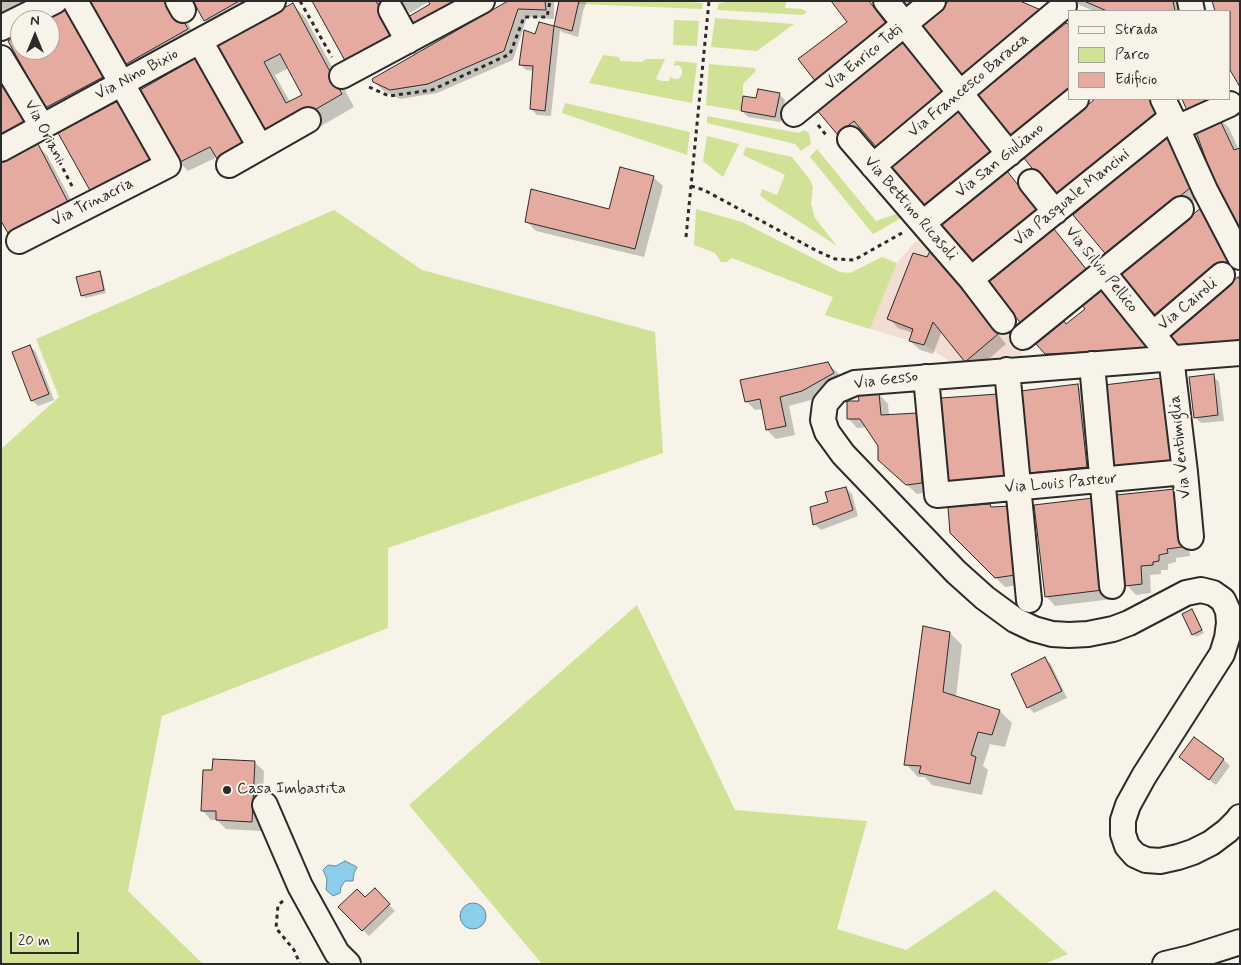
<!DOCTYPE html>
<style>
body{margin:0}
#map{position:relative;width:1241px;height:965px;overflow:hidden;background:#f7f3e8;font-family:Mynerve,sans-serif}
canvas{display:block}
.frame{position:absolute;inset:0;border:2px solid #2b2b2b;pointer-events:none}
.legend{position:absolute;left:1068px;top:10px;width:162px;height:90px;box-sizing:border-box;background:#f7f3e8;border:1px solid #a5a39c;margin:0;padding:6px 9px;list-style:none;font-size:15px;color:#2b2b2b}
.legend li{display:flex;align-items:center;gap:10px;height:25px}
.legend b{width:25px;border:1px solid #a5a39c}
.north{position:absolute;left:10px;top:10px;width:50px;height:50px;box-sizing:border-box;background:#f7f3e8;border:1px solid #a5a39c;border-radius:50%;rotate:0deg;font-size:14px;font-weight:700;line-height:20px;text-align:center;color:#2b2b2b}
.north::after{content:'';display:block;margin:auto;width:18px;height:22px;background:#2b2b2b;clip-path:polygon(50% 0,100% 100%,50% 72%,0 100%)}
.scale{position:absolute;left:10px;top:932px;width:69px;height:22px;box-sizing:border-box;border:2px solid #2b2b2b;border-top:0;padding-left:6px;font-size:15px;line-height:18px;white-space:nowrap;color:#2b2b2b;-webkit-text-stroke:4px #f7f3e8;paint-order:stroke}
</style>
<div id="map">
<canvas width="1241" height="965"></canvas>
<div class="frame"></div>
<ul class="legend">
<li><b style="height:6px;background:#f7f3e8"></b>Strada</li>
<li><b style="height:14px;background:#d1e296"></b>Parco</li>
<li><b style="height:14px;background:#e5aba0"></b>Edificio</li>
</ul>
<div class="north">N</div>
<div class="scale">20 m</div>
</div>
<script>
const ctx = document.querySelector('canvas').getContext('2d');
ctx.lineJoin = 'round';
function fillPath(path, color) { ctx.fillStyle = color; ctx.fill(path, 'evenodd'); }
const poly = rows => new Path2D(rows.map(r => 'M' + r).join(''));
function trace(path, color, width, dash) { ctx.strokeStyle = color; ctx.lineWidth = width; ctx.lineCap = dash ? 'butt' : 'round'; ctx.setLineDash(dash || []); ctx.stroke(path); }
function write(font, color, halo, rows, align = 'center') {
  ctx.font = font + ' Mynerve,sans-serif'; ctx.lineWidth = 4; ctx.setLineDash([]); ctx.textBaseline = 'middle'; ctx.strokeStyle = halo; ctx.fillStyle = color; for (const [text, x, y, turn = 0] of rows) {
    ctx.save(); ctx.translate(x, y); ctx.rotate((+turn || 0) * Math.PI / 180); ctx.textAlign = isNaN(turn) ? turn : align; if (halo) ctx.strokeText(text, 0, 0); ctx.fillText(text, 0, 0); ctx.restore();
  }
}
const built = poly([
 [920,238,931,249,997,334,1009,325,1020,339,1022,357,953,363,924,345,870,329,897,263,913,244]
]);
const green = poly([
 [579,1,675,1,703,3,702,9,578,4],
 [724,1,786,2,785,8,802,9,807,12,803,15,717,10,719,3,723,3],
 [715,18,794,24,757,51,711,47],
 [674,20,699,21,697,46,673,45],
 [603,55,619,57,620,61,642,62,646,59,665,59,656,79,662,81,669,81,670,77,675,79,679,79,682,74,682,69,679,65,674,66,675,61,697,63,692,103,589,83],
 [709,64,754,68,756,71,743,84,743,96,741,111,706,105],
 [565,103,690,132,687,155,562,113],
 [707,116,799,133,804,130,809,133,811,144,801,151,795,144,707,123],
 [707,136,739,144,723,177,703,161],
 [746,147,792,157,810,180,813,187,811,204,815,218,837,246,760,196,762,189,777,195,785,175,743,155],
 [817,149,876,221,899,213,905,216,873,234,810,157],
 [696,209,742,222,840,272,850,273,882,257,897,263,870,329,825,315,833,297,732,258,727,262,721,262,715,253,694,245],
 [334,210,422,270,655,332,663,453,388,548,388,628,162,716,128,891,203,964,1,964,1,449,59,397,36,339],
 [637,605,735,810,867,821,837,929,906,950,995,890,1068,954,1044,964,542,964,409,805]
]);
const water = poly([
 [345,861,357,867,354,873,353,881,345,881,341,887,340,893,333,896,326,890,327,879,323,870,328,865,336,866,345,861],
 '460 916a13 13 0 1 1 26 0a13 13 0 1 1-26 0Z'
]);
const shadow = poly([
 [1,1,38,1,1,21],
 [175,1,197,39,136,73,127,64],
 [194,1,265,1,214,29,205,20],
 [313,1,379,1,405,49],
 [400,1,484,1,432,5,430,1,410,13],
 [511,1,554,1,554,19,527,17,513,60,437,93,400,99,384,91,374,82],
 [560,1,587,1,583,11,578,37,562,32,560,30,551,116,537,115,531,109,534,71,526,70,520,64,536,36,554,27,555,28],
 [900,1,929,1,912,15],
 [1070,1,1182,1,1184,11,1094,11],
 [1213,1,1240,1,1240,84,1230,67,1230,11,1216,11],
 [293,5,305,17,354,107,276,152,214,47],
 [289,68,303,95,290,102,275,75],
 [68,10,114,85,55,117,46,107,10,41,20,36,20,50,50,50,50,20,49,20],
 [902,41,864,130,848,143,838,134,818,109],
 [201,57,217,157,188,171,179,162],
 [1,71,33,132,1,148],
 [779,94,785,100,781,122,748,117,742,111],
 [1097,99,1154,99,1171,129,1025,158],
 [1183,99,1215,99,1225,119,1222,121,1229,128,1239,150,1240,225],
 [118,103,128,112,160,172,102,203],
 [1167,137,1199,197,1118,265],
 [38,146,47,155,78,213,10,234],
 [653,177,663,186,644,257,536,231,526,221,610,211],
 [1211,217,1237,269,1167,325],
 [1054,231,1063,240,1099,284,1034,336],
 [940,260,1006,344,976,370,966,361,942,331,933,354,920,350,910,341,913,333,898,328,889,318],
 [99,273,102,275,106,293,85,298,82,295],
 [1102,289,1157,354,1056,363,1046,353,1067,325,1087,309],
 [30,346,36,352,54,400,38,406,32,400],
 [828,363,838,373,842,382,811,400,789,406,795,435,776,439,767,430,763,409,755,410,746,401],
 [1213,376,1219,382,1224,421,1201,423,1195,417],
 [1162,379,1181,469,1115,466],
 [1077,386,1087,395,1096,476,1041,482,1031,473,1022,392],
 [879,394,888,404,889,415,917,414,930,492,917,494,889,469,880,445,868,427,857,428,848,418],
 [997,395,1012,487,957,490,948,481],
 [846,488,852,494,858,516,821,530,814,524,829,503],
 [1184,500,1190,556,1176,558,1176,562,1168,564,1168,570,1161,570,1161,574,1150,575,1151,593,1136,595,1127,585],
 [990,505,992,508,1024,584,1005,587,951,533],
 [1101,509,1112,599,1055,606,1046,596],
 [1194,613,1204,633,1196,637,1193,634],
 [950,633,962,645,956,697,1000,711,1012,723,1005,747,990,744,983,766,988,770,982,795,932,785,925,777,918,777,906,764],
 [1045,658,1051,664,1067,698,1034,713,1028,707],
 [1194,739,1224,760,1230,766,1216,785,1187,763,1181,757],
 [254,762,264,771,261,831,226,829,217,820,211,820,202,810,213,772],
 [374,889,395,911,369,936,339,907,365,899]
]);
const building = poly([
 [90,1,172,1,188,29,126,64,90,1],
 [193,1,239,1,204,21,193,1],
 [312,1,376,1,397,39,348,66,312,1],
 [428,1,465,1,416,30,408,17,430,4,428,1],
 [508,1,545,1,546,10,518,9,504,51,428,84,390,90,373,82,372,79,508,1],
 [559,1,579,1,572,31,554,26,559,1],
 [831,1,869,1,888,26,816,82,798,59,847,22,831,1],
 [949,1,1020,1,1041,10,963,79,918,25,949,1],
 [1084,1,1173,1,1175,11,1107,11,1084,1],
 [1212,1,1240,1,1240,87,1230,70,1230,11,1215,11,1212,1],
 [293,3,342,94,263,140,212,47,293,3],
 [280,54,302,95,286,103,264,62,280,54],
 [68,8,105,76,45,108,8,41,20,34,20,50,50,50,50,20,46,20,68,8],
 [539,22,554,26,545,111,530,109,533,66,519,65,524,30,535,34,539,22],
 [1066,23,1070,25,1070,90,1012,137,977,96,1066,23],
 [902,39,947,93,878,149,854,121,837,134,816,109,902,39],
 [201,55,249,147,219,162,210,147,178,163,140,90,201,55],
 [1,78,24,122,1,134,1,78],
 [758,89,780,93,775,117,741,111,743,96,756,98,758,89],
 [1095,99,1150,99,1160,116,1056,199,1024,158,1095,99],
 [1182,99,1210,99,1213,107,1190,117,1182,99],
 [118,101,152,162,92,194,58,133,118,101],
 [955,108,993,152,927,208,889,164,955,108],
 [1217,114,1234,150,1240,148,1240,228,1212,176,1193,124,1217,114],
 [1166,136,1172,137,1191,187,1108,257,1073,215,1166,136],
 [38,144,69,204,9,235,1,221,1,163,38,144],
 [620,167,654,176,635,249,525,222,531,189,609,209,620,167],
 [1007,171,1041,214,973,267,939,224,1007,171],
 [1202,207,1229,260,1157,317,1119,275,1202,207],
 [1054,229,1090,274,1024,327,987,283,1054,229],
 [931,249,998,334,965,362,933,322,924,345,909,341,913,329,887,319,913,253,927,257,931,249],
 [100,271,104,290,81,296,76,277,100,271],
 [1238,277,1240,280,1240,341,1176,346,1167,334,1238,277],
 [1102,288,1149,344,1146,349,1045,354,1036,344,1064,321,1066,324,1085,309,1082,305,1102,288],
 [30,345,49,394,31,401,12,352,30,345],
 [828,362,834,373,802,391,780,397,786,426,766,430,760,399,745,402,740,380,828,362],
 [1214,374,1218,415,1194,418,1189,377,1214,374],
 [1162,378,1172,460,1114,467,1104,385,1162,378],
 [1078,384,1087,467,1030,473,1020,391,1078,384],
 [879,393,881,415,918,413,922,483,906,485,878,460,878,446,860,419,847,419,847,401,859,401,858,394,879,393],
 [998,394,1004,478,946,482,941,398,998,394],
 [846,487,853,510,813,525,810,507,828,502,825,492,846,487],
 [1175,489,1182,547,1167,549,1168,553,1159,555,1159,561,1153,562,1153,565,1141,566,1142,584,1125,586,1116,495,1175,489],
 [1093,498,1103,590,1045,597,1034,505,1093,498],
 [990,504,991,507,1010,506,1015,575,995,578,950,533,948,507,990,504],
 [1192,609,1202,630,1192,635,1182,614,1192,609],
 [923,626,950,632,943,692,1000,710,992,735,978,732,971,755,976,757,970,784,919,773,921,766,904,765,923,626],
 [1045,657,1062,691,1027,708,1011,674,1045,657],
 [1194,737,1224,759,1209,780,1179,757,1194,737],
 [213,759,255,761,252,822,216,820,216,811,201,811,203,770,212,770,213,759],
 [375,888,390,904,362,931,338,907,357,889,365,897,375,888]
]);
const path = poly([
 [300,1,332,57],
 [369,87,389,96,432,90,510,54,524,17,547,17,550,1],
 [818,125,826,135],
 [52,147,73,188],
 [691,186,704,190,817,251,835,259,854,260,902,233],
 [1069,230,1088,254],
 [686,237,709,1],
 [283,901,278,905,276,928,294,950,300,964]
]);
const minor = poly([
 [178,1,183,10],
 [886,1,1009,154],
 [1190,1,1192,11],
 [391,10,408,41],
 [1,28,55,1],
 [200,41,260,147],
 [1,58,42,126],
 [342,76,482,1],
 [1163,99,1177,128,1205,190,1240,257],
 [794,114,933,1],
 [1177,128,1230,104],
 [850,139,971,279,1003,321],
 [1,149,273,1],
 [229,165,308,120],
 [873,166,1064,6],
 [1031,182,1055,212],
 [923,223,1076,99],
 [19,241,168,165,75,1],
 [1103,272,1171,357,1185,472,1191,537],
 [971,279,1172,117],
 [1153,334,1222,275],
 [1023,337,1181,209],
 [1240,353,855,383,836,391,825,404,823,420,827,432,843,454,956,572,985,598,1015,620,1034,629,1052,634,1069,635,1088,634,1113,629,1129,623,1186,593,1201,590,1213,593,1223,600,1228,611,1229,623,1227,638,1222,654,1144,776,1128,805,1123,820,1123,834,1127,846,1135,855,1146,860,1160,861,1178,857,1193,852,1211,843,1227,831,1237,821,1240,817],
 [1092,364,1112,586],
 [1007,370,1029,600],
 [926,377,937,495,1185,472],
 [265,805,300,886,337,953,348,964],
 [1165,964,1190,958,1240,942]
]);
const markers = [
 [227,790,5,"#2b2b2b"]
];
const streetNames = [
 ["Via Enrico Toti",864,58,-39],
 ["Via Nino Bixio",137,75,-28],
 ["Via Francesco Baracca",969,86,-40],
 ["Via Oriani",44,132,62],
 ["Via San Giuliano",1000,161,-39],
 ["Via Pasquale Mancini",1072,198,-39],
 ["Via Trinacria",93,203,-27],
 ["Via Bettino Ricasoli",910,209,49],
 ["Via Silvio Pellico",1101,270,51],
 ["Via Cairoli",1188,305,-40],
 ["Via Gesso",886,381,-7],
 ["Via Ventimiglia",1181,447,-96],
 ["Via Louis Pasteur",1061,484,-5]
];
const poiNames = [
 ["Casa Imbastita",237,790]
];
fillPath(built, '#f2ddd2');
fillPath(green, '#d1e296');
fillPath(water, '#8aceeb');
trace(water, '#648d9e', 1);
fillPath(shadow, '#0003');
fillPath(building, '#e5aba0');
trace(building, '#2b2b2b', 1);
trace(minor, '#2b2b2b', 28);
trace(path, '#2b2b2b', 3, [4, 4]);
trace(minor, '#f7f3e8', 24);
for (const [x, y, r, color] of markers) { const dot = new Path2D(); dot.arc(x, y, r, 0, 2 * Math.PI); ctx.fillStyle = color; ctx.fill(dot); trace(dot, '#f7f3e8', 2); }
write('16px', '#2b2b2b', '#f7f3e8', streetNames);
write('16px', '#2b2b2b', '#f7f3e8', poiNames, 'left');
</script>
